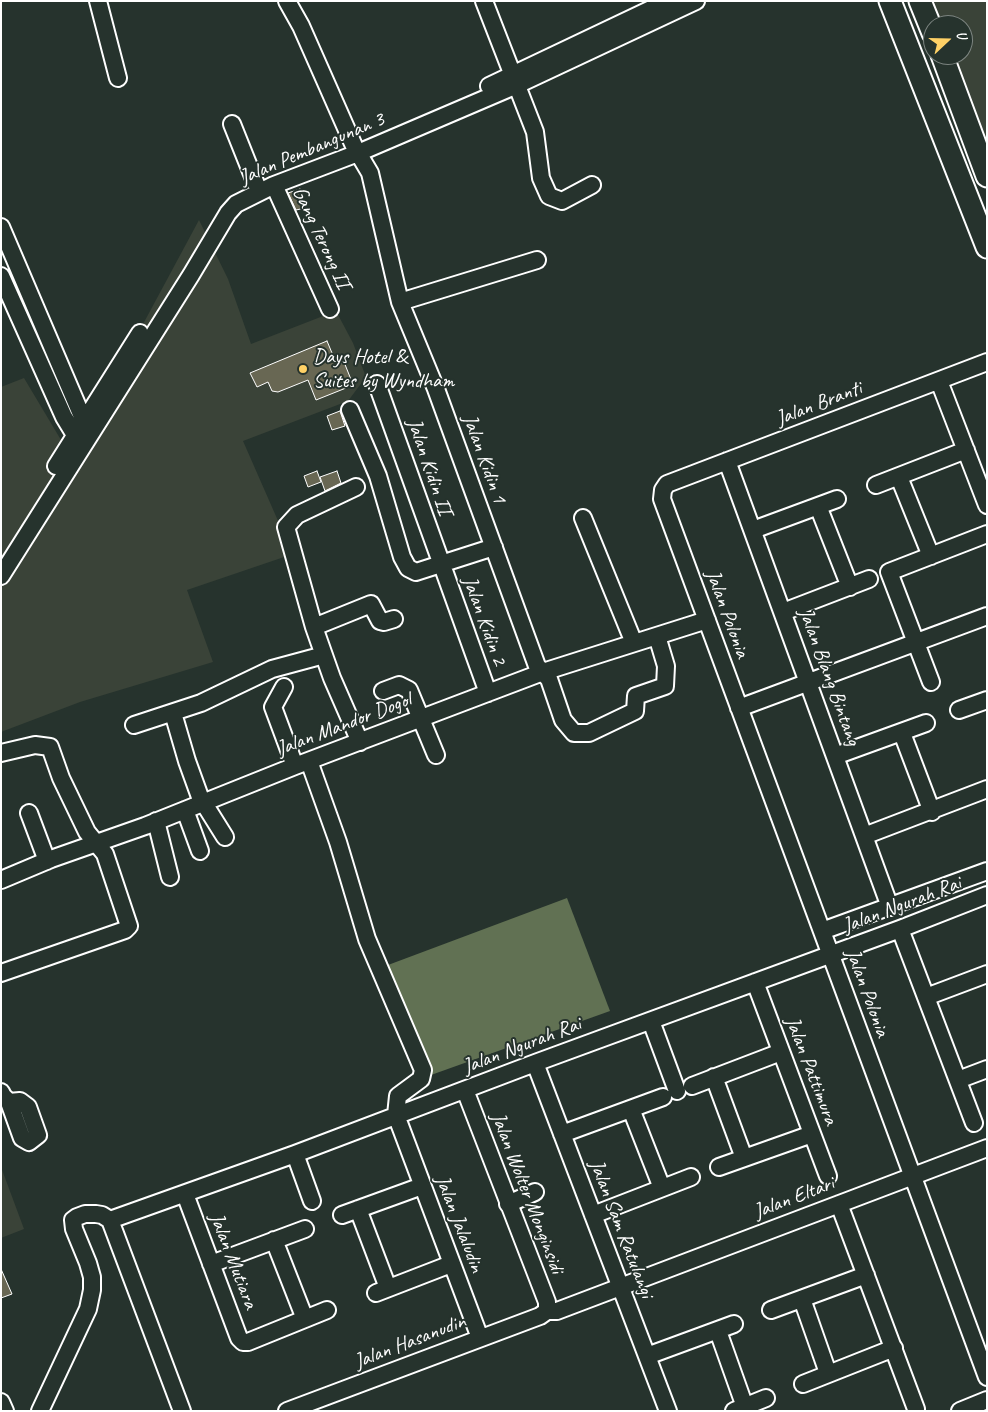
<!DOCTYPE html>
<style>
body{margin:0}
#map{position:relative;width:988px;height:1412px;overflow:hidden;background:#26332d;font-family:Caveat,sans-serif}
canvas{display:block}
.frame{position:absolute;inset:0;border:2px solid #fff;pointer-events:none}
.north{position:absolute;left:923px;top:15px;width:50px;height:50px;box-sizing:border-box;background:#26332d;border:1px solid #7d8581;border-radius:50%;rotate:69deg;font-size:14px;font-weight:700;line-height:20px;text-align:center;color:#fff}
.north::after{content:'';display:block;margin:auto;width:18px;height:22px;background:#ffd166;clip-path:polygon(50% 0,100% 100%,50% 72%,0 100%)}
</style>
<div id="map">
<canvas width="988" height="1412"></canvas>
<div class="frame"></div>
<div class="north">U</div>
</div>
<script>
const ctx = document.querySelector('canvas').getContext('2d');
ctx.lineJoin = 'round';
function fillPath(path, color) { ctx.fillStyle = color; ctx.fill(path, 'evenodd'); }
const poly = rows => new Path2D(rows.map(r => 'M' + r).join(''));
function trace(path, color, width, dash) { ctx.strokeStyle = color; ctx.lineWidth = width; ctx.lineCap = dash ? 'butt' : 'round'; ctx.setLineDash(dash || []); ctx.stroke(path); }
function write(font, color, halo, rows, align = 'center') {
  ctx.font = font + ' Caveat,sans-serif'; ctx.lineWidth = 4; ctx.setLineDash([]); ctx.textBaseline = 'middle'; ctx.strokeStyle = halo; ctx.fillStyle = color; for (const [text, x, y, turn = 0] of rows) {
    ctx.save(); ctx.translate(x, y); ctx.rotate((+turn || 0) * Math.PI / 180); ctx.textAlign = isNaN(turn) ? turn : align; if (halo) ctx.strokeText(text, 0, 0); ctx.fillText(text, 0, 0); ctx.restore();
  }
}
const built = poly([
 [920,1,987,1,987,174,942,55,963,55,963,25,933,25],
 [199,220,228,279,251,344,336,311,353,343,366,377,348,401,243,441,286,539,290,555,187,590,213,662,80,702,1,732,1,387,24,378,61,440,84,402,142,326],
 [1,1167,24,1229,1,1238]
]);
const green = poly([
 [567,898,610,1011,417,1080,380,968]
]);
const building = poly([
 [300,189,305,208,296,210,288,193,300,189],
 [327,341,337,365,344,362,352,382,346,388,316,400,308,380,278,392,272,391,268,382,257,387,250,373,327,341],
 [340,411,345,426,332,430,327,416,340,411],
 [317,471,321,482,308,487,304,476,317,471],
 [337,471,341,483,325,491,320,477,337,471],
 [1,1269,12,1294,1,1298,1,1269]
]);
const minor = poly([
 [98,1,118,78],
 [287,1,301,26,354,146,370,173,400,302,436,389,537,666,549,679,563,720,574,733,589,733,635,711,636,696,665,686,666,666,657,636],
 [484,1,535,132,541,178,549,196,562,201,592,185],
 [489,86,668,1],
 [232,124,256,184],
 [274,185,330,309],
 [1,227,84,421,90,425],
 [1,276,64,417,75,435,83,441],
 [400,302,537,260],
 [987,362,667,484,663,490,662,499,987,1377],
 [939,381,987,505],
 [377,384,488,693],
 [350,410,378,476,402,557,408,568,416,572,494,547],
 [727,461,890,907],
 [56,466,140,333],
 [899,477,931,556],
 [876,485,966,450],
 [356,487,297,515,286,527,314,627,332,678,360,742],
 [818,506,850,587],
 [583,518,634,643],
 [753,530,837,499],
 [1,576,191,275,228,213,236,204,274,185,358,153,517,85,696,1],
 [783,612,869,579],
 [314,627,371,604,380,621,384,622,394,619],
 [931,682,889,572,987,534],
 [284,687,273,707,295,766],
 [383,691,399,685,409,690,436,755],
 [739,708,987,616],
 [959,710,987,700],
 [173,713,187,761,200,797,225,837],
 [134,725,201,703,272,669,324,655],
 [902,733,932,812],
 [1,753,35,745,50,747,61,778,87,832,105,854,129,926,125,930,1,973],
 [835,756,926,723],
 [309,761,338,842,367,939,423,1070,421,1079,398,1096,396,1115,480,1338],
 [185,810,200,851],
 [29,813,47,861],
 [156,821,170,877],
 [864,836,987,789],
 [1,880,51,859,145,826,295,766,543,672,707,620],
 [900,929,974,1123],
 [822,931,987,871],
 [755,982,828,1176],
 [926,997,987,974],
 [651,1021,677,1091],
 [535,1063,668,1411],
 [714,1077,744,1158],
 [958,1080,987,1069],
 [692,1086,781,1052],
 [465,1090,547,1302,547,1311],
 [1,1092,3,1096,9,1102,22,1138,29,1142,38,1135,28,1107,20,1101,9,1102],
 [631,1109,662,1188],
 [562,1134,663,1097],
 [295,1154,312,1201],
 [719,1167,812,1134],
 [185,1194,239,1338,243,1342,248,1342,327,1310],
 [508,1204,535,1192],
 [839,1204,916,1409],
 [358,1209,388,1288],
 [342,1215,422,1186],
 [593,1215,691,1177],
 [110,1220,295,1154,535,1063,900,929,987,895],
 [110,1220,182,1411],
 [274,1240,305,1319],
 [211,1264,305,1229],
 [376,1293,451,1264],
 [802,1299,828,1373],
 [771,1310,866,1275],
 [547,1311,557,1311,987,1148],
 [718,1331,745,1407],
 [647,1356,734,1324],
 [803,1384,894,1348],
 [1,1402,5,1411],
 [40,1411,88,1309,92,1290,92,1277,88,1263,74,1229,73,1220,77,1217,85,1214,96,1214,102,1215,110,1220],
 [287,1411,540,1316,547,1311],
 [734,1411,766,1398],
 [960,1411,987,1400]
]);
const major = poly([
 [890,1,987,247],
 [920,1,933,33],
 [942,55,987,176]
]);
const markers = [
 [303,369,5,"#ffd166"]
];
const streetNames = [
 ["Jalan Pembangunan 3",312,149,-23],
 ["Gang Terong II",321,238,65],
 ["Jalan Branti",819,404,-21],
 ["Jalan Kidin 1",484,459,70],
 ["Jalan Kidin II",429,467,71],
 ["Jalan Polonia",727,614,70],
 ["Jalan Kidin 2",484,621,70],
 ["Jalan Blang Bintang",829,677,70],
 ["Jalan Mandor Dogol",344,725,-21],
 ["Jalan Ngurah Rai",902,905,-21],
 ["Jalan Polonia",867,993,70],
 ["Jalan Ngurah Rai",522,1046,-21],
 ["Jalan Pattimura",811,1071,69],
 ["Jalan Wolter Monginsidi",527,1193,69],
 ["Jalan Eltari",794,1198,-21],
 ["Jalan Jalaludin",459,1224,69],
 ["Jalan Sam Ratulangi",621,1229,69],
 ["Jalan Mutiara",233,1261,69],
 ["Jalan Hasanudin",410,1342,-21]
];
const poiNames = [
 ["Days Hotel &",313,357],
 ["Suites by Wyndham",313,381]
];
fillPath(built, '#3a4338');
fillPath(green, '#617153');
fillPath(building, '#686753');
trace(building, '#fff', 1);
trace(minor, '#fff', 20);
trace(major, '#fff', 25);
trace(minor, '#26332d', 16);
trace(major, '#26332d', 21);
for (const [x, y, r, color] of markers) { const dot = new Path2D(); dot.arc(x, y, r, 0, 2 * Math.PI); ctx.fillStyle = color; ctx.fill(dot); trace(dot, '#26332d', 2); }
write('21px', '#fff', '#26332d', streetNames);
write('21px', '#fff', '#26332d', poiNames, 'left');
</script>
